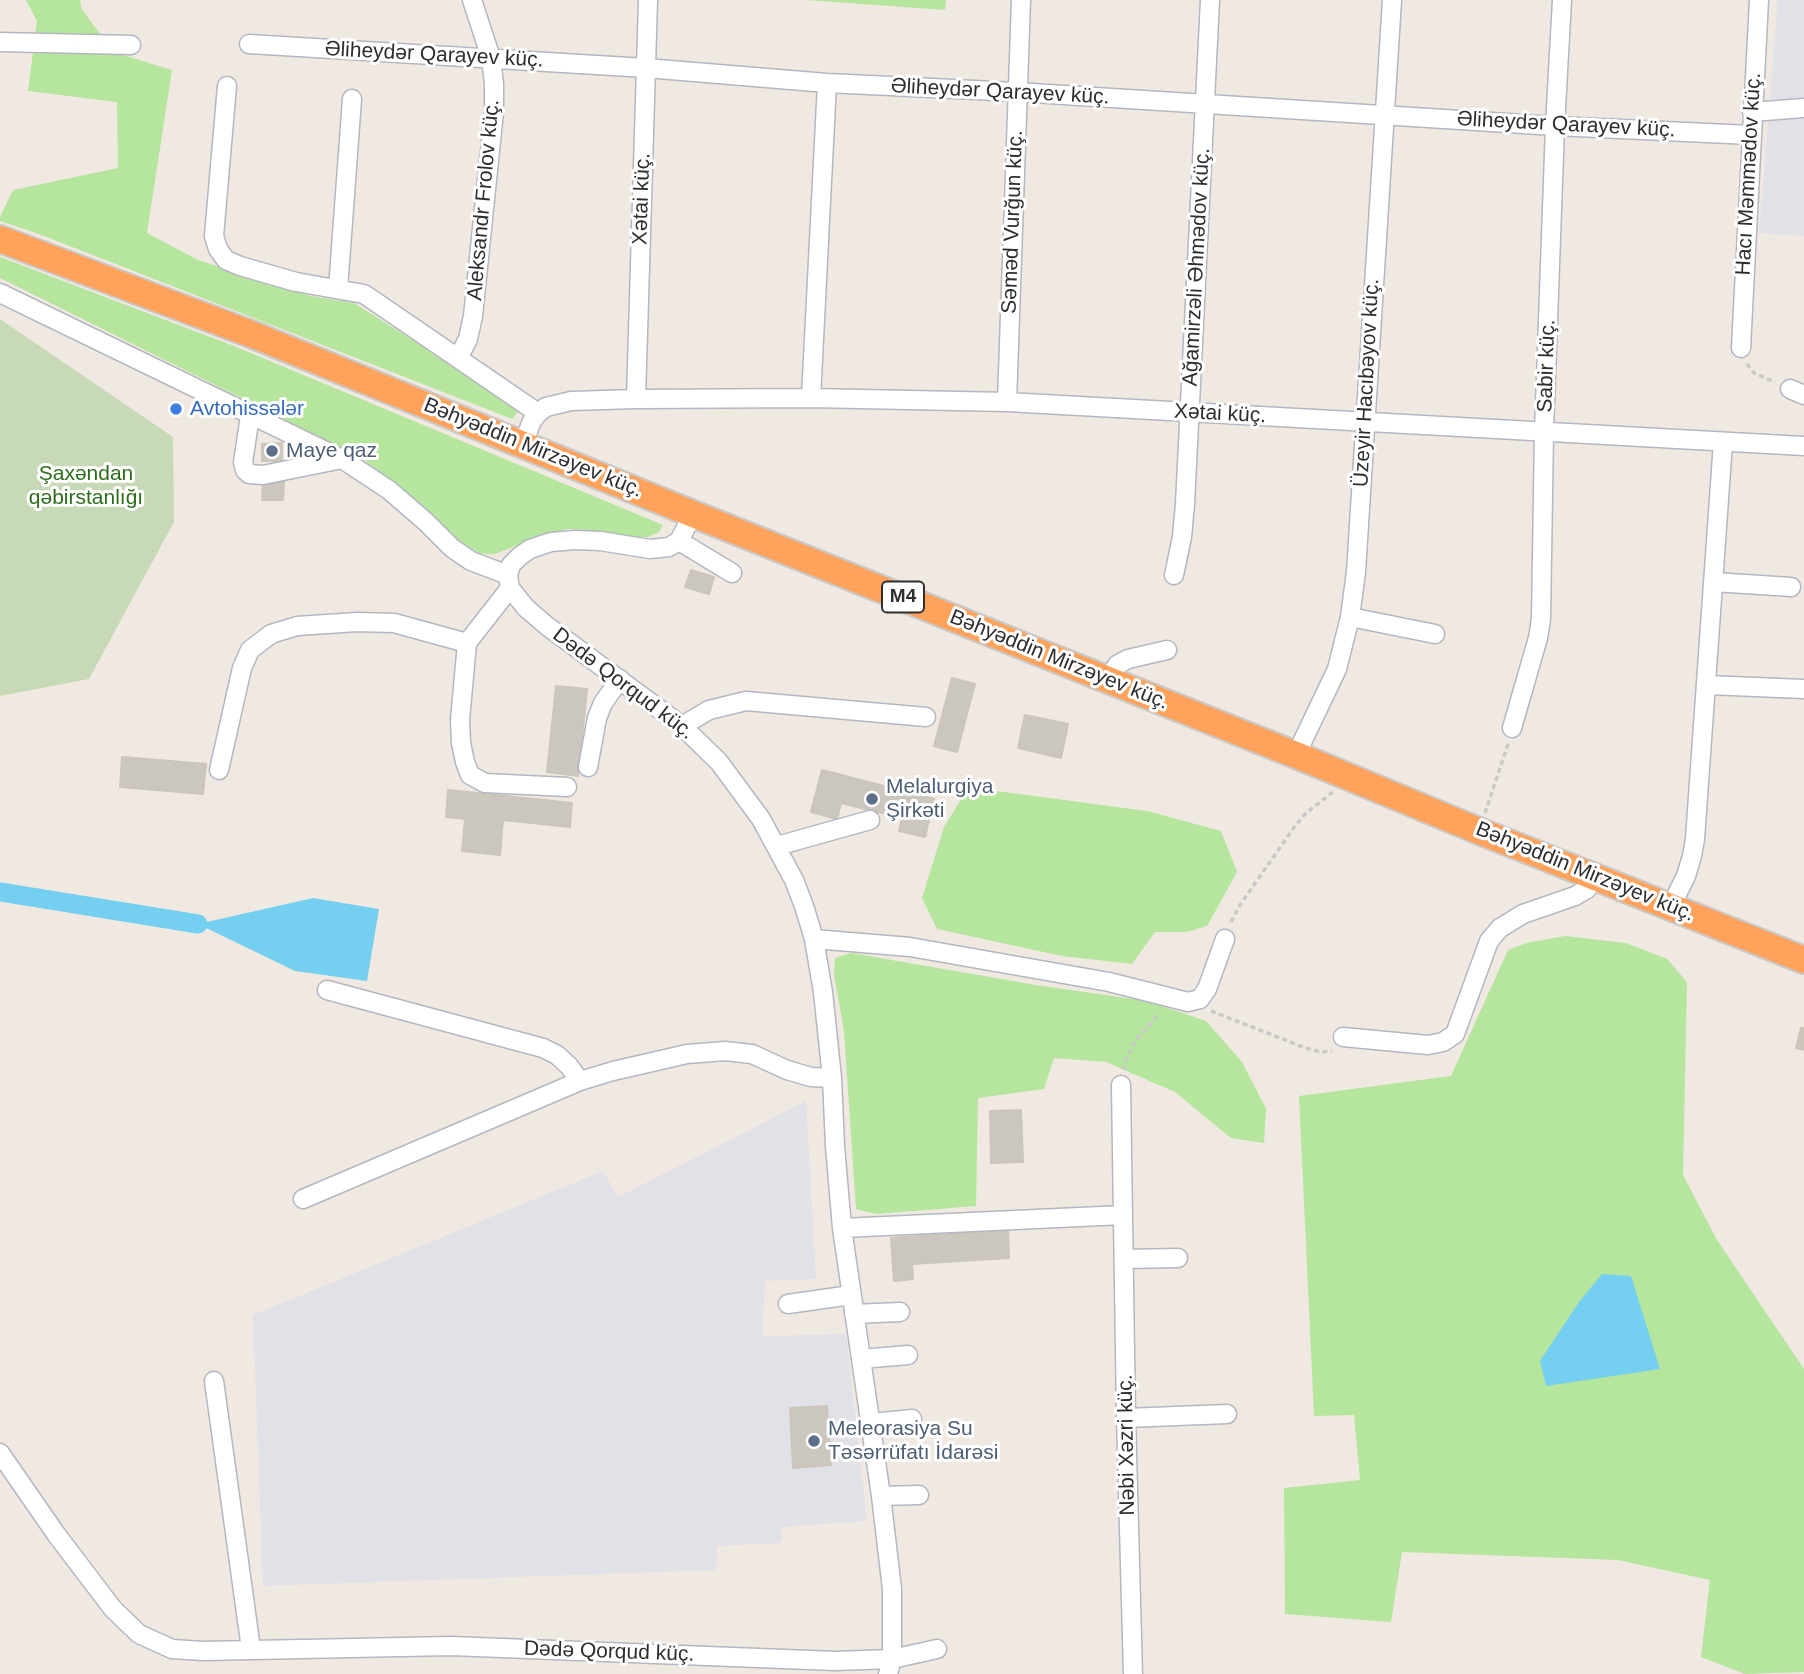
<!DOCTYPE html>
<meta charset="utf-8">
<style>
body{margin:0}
canvas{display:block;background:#efe9e1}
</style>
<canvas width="1804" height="1674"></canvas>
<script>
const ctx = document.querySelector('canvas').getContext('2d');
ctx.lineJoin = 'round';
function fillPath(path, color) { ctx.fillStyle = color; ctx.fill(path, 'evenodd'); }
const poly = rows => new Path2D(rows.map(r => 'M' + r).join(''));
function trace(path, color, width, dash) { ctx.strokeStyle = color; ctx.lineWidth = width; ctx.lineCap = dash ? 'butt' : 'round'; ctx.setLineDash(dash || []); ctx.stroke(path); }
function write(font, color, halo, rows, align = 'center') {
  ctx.font = font + ' Helvetica,sans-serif'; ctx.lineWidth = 6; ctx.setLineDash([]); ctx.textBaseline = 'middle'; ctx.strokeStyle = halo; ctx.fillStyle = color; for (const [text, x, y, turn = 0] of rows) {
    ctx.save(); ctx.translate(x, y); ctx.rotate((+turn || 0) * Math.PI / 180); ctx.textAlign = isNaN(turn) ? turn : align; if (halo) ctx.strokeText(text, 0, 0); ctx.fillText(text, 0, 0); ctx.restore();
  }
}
const industrial = poly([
 [1778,0,1804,0,1804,236,1759,233],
 [806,1101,816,1279,765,1281,762,1336,846,1334,867,1521,782,1527,782,1543,717,1546,716,1570,263,1586,253,1315,603,1171,618,1197]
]);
const green = poly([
 [26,0,80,0,81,8,113,52,172,70,147,233,198,260,310,296,354,303,521,408,512,419,39,234,0,221,0,217,13,190,118,168,117,102,28,91,37,21],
 [806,0,946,0,945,10],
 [0,257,234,346,663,525,659,532,648,537,634,537,589,530,568,529,547,534,495,554,480,554,457,539,395,483,360,457,0,278],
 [989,790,1147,811,1221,831,1237,872,1207,926,1187,932,1155,932,1132,964,1062,956,937,929,922,898,944,827,963,796],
 [1565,936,1626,943,1667,959,1687,982,1683,1175,1717,1240,1804,1369,1804,1672,1745,1674,1701,1657,1710,1580,1618,1560,1402,1552,1391,1622,1285,1614,1284,1488,1360,1480,1354,1415,1314,1416,1299,1096,1451,1076,1508,950,1526,943],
 [851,953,1036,985,1147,1001,1206,1021,1242,1062,1266,1109,1264,1143,1231,1138,1175,1092,1106,1062,1054,1058,1044,1089,978,1098,976,1206,877,1214,856,1209,844,1031,834,975,835,958]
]);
const cemetery = poly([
 [0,319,173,437,174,522,89,679,0,696]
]);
const water = poly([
 [313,898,379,909,367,981,295,971,198,924],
 [1602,1274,1631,1276,1660,1369,1546,1386,1540,1361,1579,1302]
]);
const canal = poly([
 [0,892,198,924]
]);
const building = poly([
 [282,443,282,461,262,461,262,444,282,443],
 [263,482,284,482,283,500,262,500,263,482],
 [691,570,714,577,709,594,685,587,691,570],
 [952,678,975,684,957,752,934,746,952,678],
 [556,686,587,689,578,776,547,772,556,686],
 [1025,715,1068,724,1061,758,1018,748,1025,715],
 [122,757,206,764,203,794,120,787,122,757],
 [822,770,934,799,925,837,899,831,902,818,841,803,837,819,811,812,822,770],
 [448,790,572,803,570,827,503,820,500,855,462,851,465,819,446,817,448,790],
 [1801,1028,1804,1028,1804,1050,1796,1048,1801,1028],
 [1021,1110,1023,1162,991,1163,990,1111,1021,1110],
 [1008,1230,1009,1258,912,1264,913,1279,894,1281,891,1238,1008,1230],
 [827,1406,831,1465,793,1468,790,1408,827,1406]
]);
const path = poly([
 [1747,364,1754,373,1775,382],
 [1485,813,1508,744],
 [1231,922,1240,905,1295,826,1305,814,1333,792],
 [1211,1011,1303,1047,1320,1052,1332,1051],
 [1124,1070,1126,1060,1135,1041,1160,1013],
 [829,1434,855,1432]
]);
const minor = poly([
 [0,42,131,45],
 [249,44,646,68,827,83,1017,92,1555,126,1751,135],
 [227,86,214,236,218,249,226,260,240,266,296,282,364,294,538,413],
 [1752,112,1804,108],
 [338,289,352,99],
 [0,293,342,459,389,490,426,522,452,548,471,561,508,575],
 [1741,348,1759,0],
 [458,358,468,339,473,316,494,112,494,84,491,58,472,0],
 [1790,389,1804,395],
 [811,398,827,83],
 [636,399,648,0],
 [1007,402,1021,0],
 [250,416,243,462,245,470,249,474,263,475,342,459],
 [523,444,532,421,538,413,546,407,571,401,636,399,811,398,1007,402,1804,446],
 [693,514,679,541,669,547,650,549,600,541,575,540,551,542,530,549,520,556,511,565,508,575,510,588,526,608,547,626,682,726,719,762,761,819,794,880,804,906,814,939,823,992,832,1078,835,1146,842,1228,881,1496,892,1589,892,1659,888,1674],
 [679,541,732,573],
 [1174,575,1182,537,1185,504,1210,0],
 [1714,582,1791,587],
 [510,588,467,643,460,720,461,743,465,762,470,775,485,783,567,787],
 [1350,617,1435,634],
 [1108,679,1117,665,1128,659,1167,650],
 [1707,685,1804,689],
 [682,726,709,710,746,701,926,717],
 [1512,728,1538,638,1541,619,1544,432,1555,126,1562,0],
 [1296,755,1337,669,1350,617,1356,572,1392,0],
 [588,767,597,718,603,703,620,679],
 [219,770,242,668,250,650,271,634,297,626,357,622,394,623,467,643],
 [777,846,870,820],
 [1671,906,1686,876,1692,856,1695,839,1723,442],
 [814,939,910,947,1109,982,1188,1002,1200,999,1207,989,1225,939],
 [327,990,543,1048,557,1055,569,1066,580,1081],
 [1343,1037,1428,1045,1443,1042,1455,1034,1489,941,1500,928,1523,914,1575,896,1587,889,1595,877],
 [1121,1085,1126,1418,1133,1674],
 [303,1199,580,1081,613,1071,687,1054,725,1051,752,1054,787,1070,811,1077,832,1078],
 [842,1228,1123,1215],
 [1124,1259,1178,1258],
 [788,1304,851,1295],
 [854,1314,900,1312],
 [861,1359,908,1355],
 [214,1381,251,1649],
 [1126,1418,1227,1414],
 [871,1423,912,1419],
 [0,1453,56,1534,113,1609,139,1634,172,1649,203,1651,451,1646,835,1661,892,1659,937,1649],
 [881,1496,919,1495]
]);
const highway = poly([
 [0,239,251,334,693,514,1296,755,1479,831,1804,960]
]);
const markers = [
 [176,409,7,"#3f7fe0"],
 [272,451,7,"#5c6f8a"],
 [872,799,7,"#5c6f8a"],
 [814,1441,7,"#5c6f8a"]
];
const shields = [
 [903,597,42]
];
const shieldNames = [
 ["M4",903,597]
];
const streetNames = [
 ["Əliheydər Qarayev küç.",434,55,3],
 ["Əliheydər Qarayev küç.",1000,92,3],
 ["Əliheydər Qarayev küç.",1566,125,3],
 ["Hacı Məmmədov küç.",1749,174,-87],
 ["Xətai küç.",642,199,-88],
 ["Aleksandr Frolov küç.",484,200,-85],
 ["Səməd Vurğun küç.",1013,222,-88],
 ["Ağamirzəli Əhmədov küç.",1197,267,-87],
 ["Sabir küç.",1547,366,-88],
 ["Üzeyir Hacıbəyov küç.",1367,383,-87],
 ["Xətai küç.",1220,414,3],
 ["Bəhyəddin Mirzəyev küç.",533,448,22],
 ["Bəhyəddin Mirzəyev küç.",1059,660,22],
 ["Dədə Qorqud küç.",623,684,37],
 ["Bəhyəddin Mirzəyev küç.",1585,872,22],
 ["Nəbi Xəzri küç.",1127,1445,-91],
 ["Dədə Qorqud küç.",609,1652,2]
];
const shopNames = [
 ["Avtohissələr",190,409]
];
const serviceNames = [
 ["Maye qaz",286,451],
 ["Melalurgiya",886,787],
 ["Şirkəti",886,811],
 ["Meleorasiya Su",828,1429],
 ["Təsərrüfatı İdarəsi",828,1453]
];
const parkNames = [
 ["Şaxəndan",86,474],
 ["qəbirstanlığı",86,498]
];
fillPath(industrial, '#e3e1e8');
fillPath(green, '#b6e59e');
fillPath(cemetery, '#c8d9b8');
fillPath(water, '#75cff0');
trace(canal, '#75cff0', 19);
fillPath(building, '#cbc7bf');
trace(building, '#cbc5ba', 2);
trace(minor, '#b4b7c1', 21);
trace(highway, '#c9c9c9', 30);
trace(path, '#c9c9c9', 3.5, [5, 3.5]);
trace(minor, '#fff', 18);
trace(highway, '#ffa35c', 26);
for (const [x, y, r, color] of markers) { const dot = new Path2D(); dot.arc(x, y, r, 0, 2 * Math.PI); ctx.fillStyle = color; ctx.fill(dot); trace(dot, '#fff', 2.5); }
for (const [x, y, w] of shields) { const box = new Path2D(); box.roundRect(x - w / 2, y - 15.5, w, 31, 5); ctx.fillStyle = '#fff'; ctx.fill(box); trace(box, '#2e2e2e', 2); }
write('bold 19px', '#2e2e2e', null, shieldNames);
write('21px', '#2e2e2e', '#fff', streetNames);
write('21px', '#366cbe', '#fff', shopNames, 'left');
write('21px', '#4e5e75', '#fff', serviceNames, 'left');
write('21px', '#2c6e1b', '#fff', parkNames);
</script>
